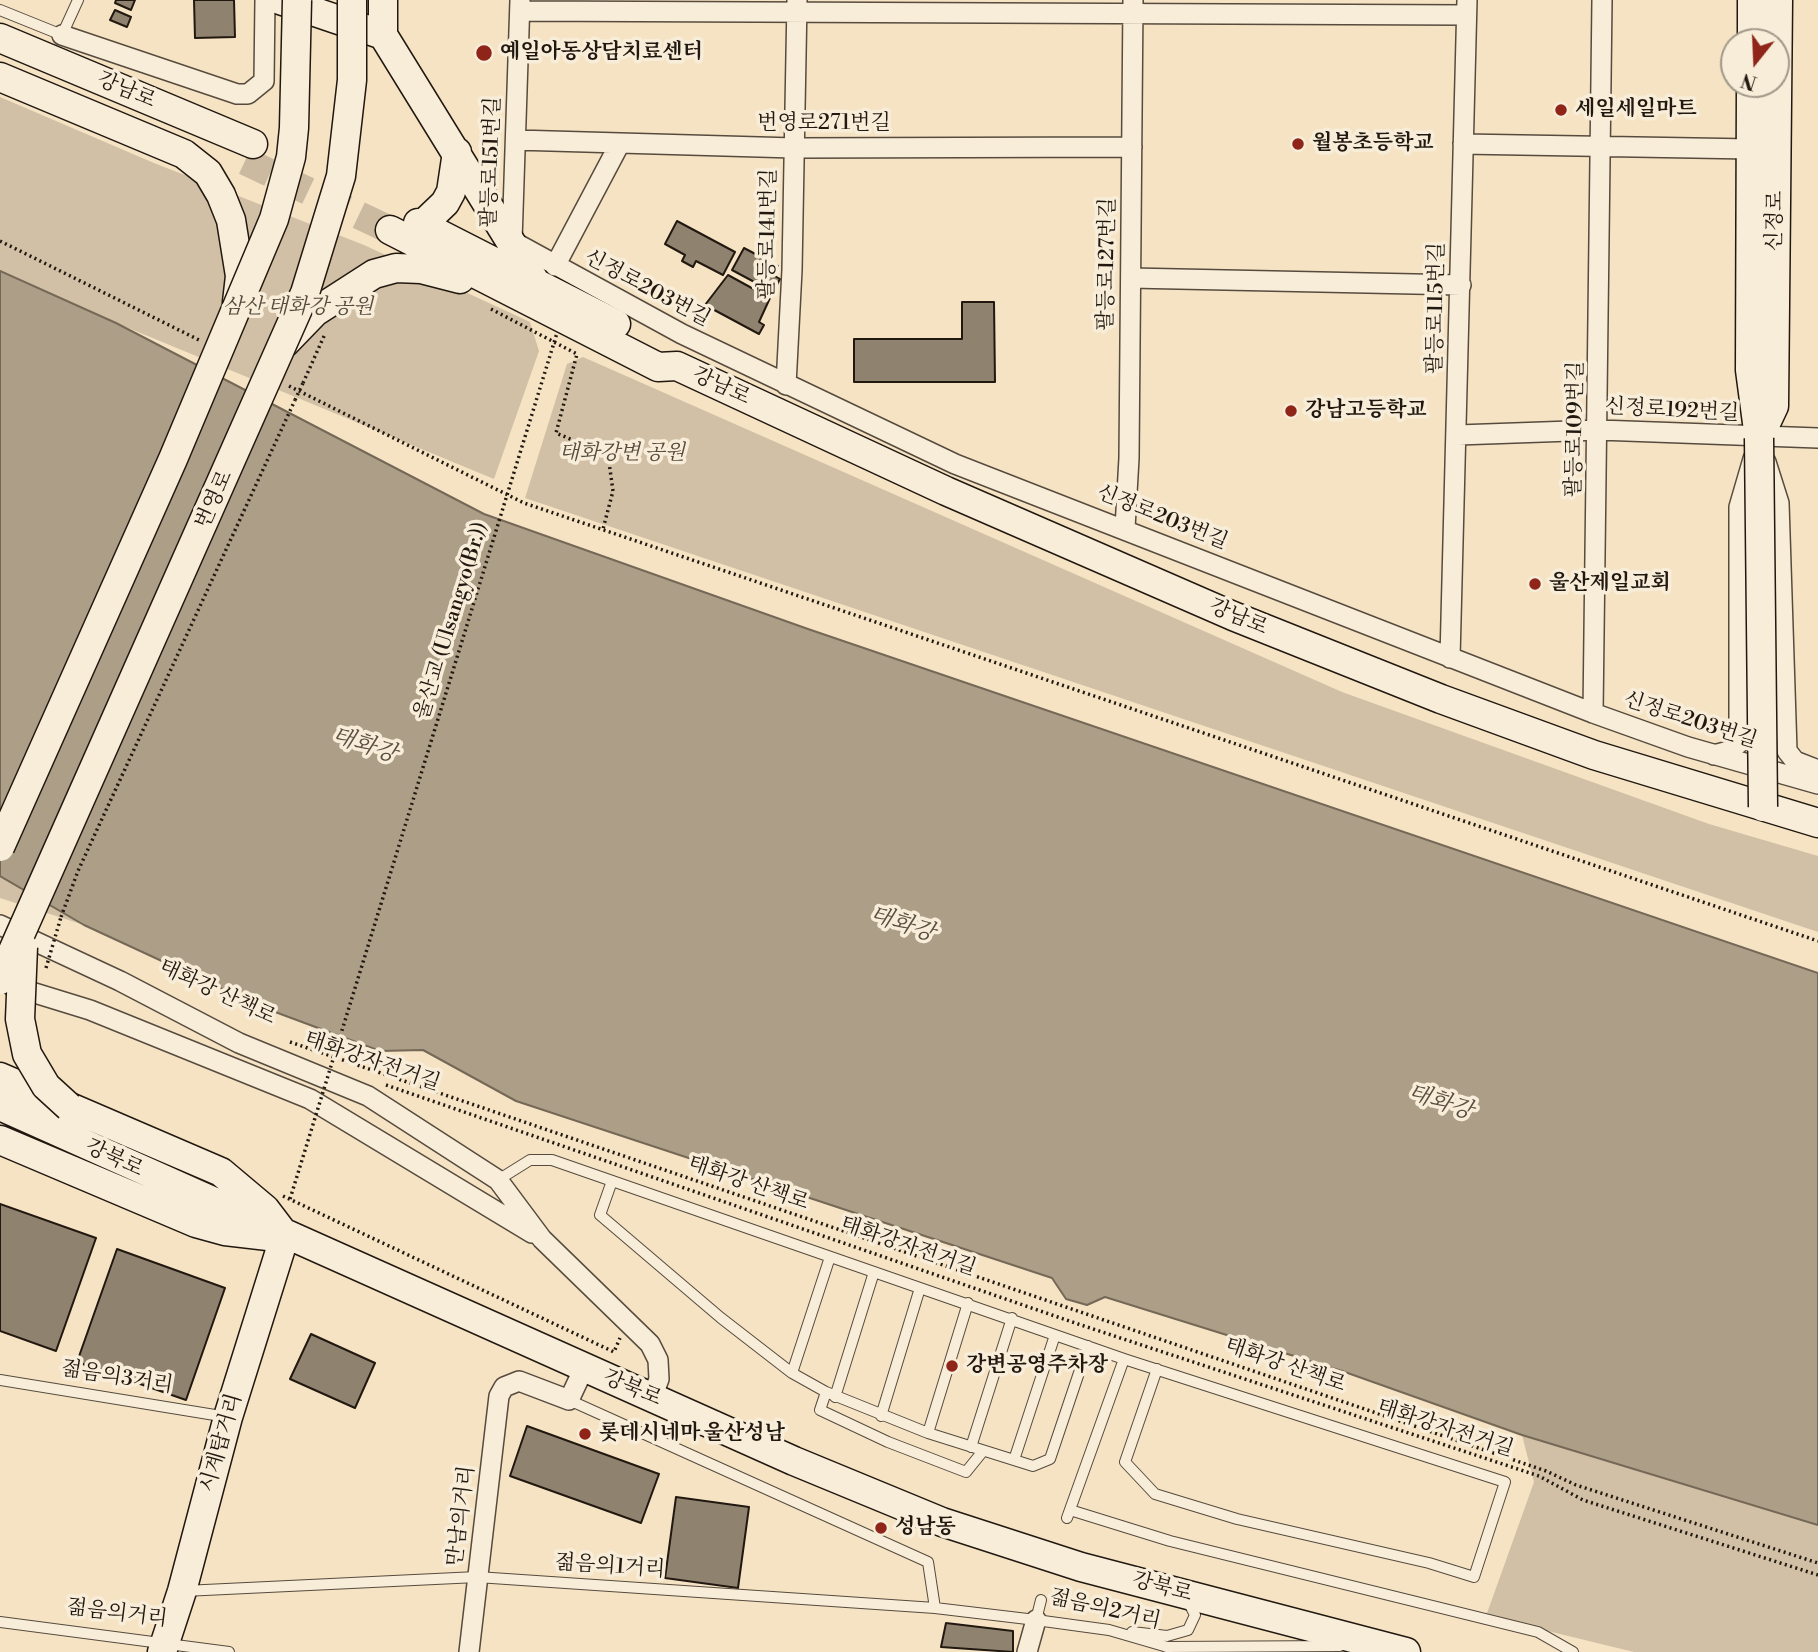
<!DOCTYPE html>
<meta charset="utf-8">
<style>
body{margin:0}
#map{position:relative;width:1818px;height:1652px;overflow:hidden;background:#f5e3c4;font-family:"Libre Bodoni",serif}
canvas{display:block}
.north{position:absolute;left:1720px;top:28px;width:70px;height:70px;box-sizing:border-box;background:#f8edd9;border:2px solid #a29889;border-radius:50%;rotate:198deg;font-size:19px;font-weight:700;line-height:28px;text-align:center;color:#211810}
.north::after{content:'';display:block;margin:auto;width:24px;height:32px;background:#8f2418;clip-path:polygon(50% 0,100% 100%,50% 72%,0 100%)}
</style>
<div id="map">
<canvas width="1818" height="1652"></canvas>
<div class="north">N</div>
</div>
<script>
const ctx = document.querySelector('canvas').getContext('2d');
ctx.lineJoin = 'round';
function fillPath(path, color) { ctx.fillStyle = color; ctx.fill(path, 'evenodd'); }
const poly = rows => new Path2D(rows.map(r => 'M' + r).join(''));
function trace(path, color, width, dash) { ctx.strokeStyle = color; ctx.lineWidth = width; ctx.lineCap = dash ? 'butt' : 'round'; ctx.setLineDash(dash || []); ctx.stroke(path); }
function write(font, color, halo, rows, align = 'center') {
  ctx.font = font + ' "Libre Bodoni","Noto Serif KR",serif'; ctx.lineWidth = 7; ctx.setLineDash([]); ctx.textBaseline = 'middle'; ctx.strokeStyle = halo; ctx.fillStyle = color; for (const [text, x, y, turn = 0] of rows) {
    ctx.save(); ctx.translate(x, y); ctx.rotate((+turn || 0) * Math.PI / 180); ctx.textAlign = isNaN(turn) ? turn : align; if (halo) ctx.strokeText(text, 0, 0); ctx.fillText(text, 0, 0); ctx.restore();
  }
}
const green = poly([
 [0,97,154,163,364,245,530,322,539,351,494,479,0,275],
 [583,357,1342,692,1709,824,1818,856,1818,932,525,498,567,364],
 [0,876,84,925,0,898],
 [1522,1435,1818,1525,1818,1652,1634,1652,1486,1616,1534,1482]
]);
const water = poly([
 [0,271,116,323,484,514,808,629,1818,973,1818,1525,1522,1435,1342,1371,1105,1297,1087,1305,1066,1299,1052,1278,516,1101,423,1050,380,1051,259,1006,84,925,0,876,0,271]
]);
const building = poly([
 [116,0,135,0,131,10,115,3,116,0],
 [194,0,234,0,235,37,195,38,194,0],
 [115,10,131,17,127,27,110,20,115,10],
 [677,221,735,252,723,275,696,261,693,267,682,261,685,255,665,244,677,221],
 [744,248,778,266,773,275,780,279,773,292,732,270,744,248],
 [728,275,770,298,759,322,764,325,759,334,705,305,728,275],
 [962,302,994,302,995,382,854,382,854,339,962,339,962,302],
 [0,1204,96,1238,56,1351,0,1331,0,1204],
 [117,1249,225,1288,186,1400,77,1362,117,1249],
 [311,1334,375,1363,355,1408,290,1379,311,1334],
 [527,1426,659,1474,641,1523,510,1476,527,1426],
 [676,1497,749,1507,738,1588,665,1578,676,1497],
 [946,1623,1013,1631,1013,1652,941,1647,946,1623]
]);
const secondaryTunnel = poly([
 [245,161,390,230]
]);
const path = poly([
 [0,241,201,341],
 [491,309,577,354,556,433,608,455,613,491,603,529],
 [303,383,325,334],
 [289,386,524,503,1818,941],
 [61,917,78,871,295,400],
 [290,1042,1546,1471,1576,1485,1818,1563],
 [386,1085,1078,1324,1539,1476,1583,1500,1818,1575],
 [283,1196,614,1352,620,1338]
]);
const lane = poly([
 [0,10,62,35,78,0],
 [498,1180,530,1160,552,1160,1124,1359,1505,1482,1474,1577,1429,1563,1237,1519,1155,1494,1125,1462,1157,1369],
 [612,1181,600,1215,721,1318,792,1373,826,1392,928,1433,1033,1466,1050,1459,1088,1346],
 [792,1373,830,1257],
 [0,1380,227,1417],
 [826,1392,820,1410,888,1442,966,1472,983,1451],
 [835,1397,874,1272],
 [569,1400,928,1562,935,1608],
 [881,1416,920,1288],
 [928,1433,968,1303],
 [971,1447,1012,1318],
 [1014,1460,1055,1335],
 [1070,1510,1170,1541,1538,1632,1573,1652],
 [1067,1518,1124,1359],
 [184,1591,477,1577,935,1608,1036,1620],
 [1041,1600,1036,1620,1109,1630,1171,1648],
 [0,1622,229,1652],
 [1132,1632,1167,1636,1188,1630,1195,1615,1188,1601],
 [1166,1647,1340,1646]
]);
const street = poly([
 [520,0,512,241,682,334,955,464,1593,713,1688,747,1818,784],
 [520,11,1466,15],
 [62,35,237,94,248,94,264,81,265,0],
 [516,140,794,148,1132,147],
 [1463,144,1751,149],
 [555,266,619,145],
 [1131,278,1461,285],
 [786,385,792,270,797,1],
 [1458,435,1599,430,1818,438],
 [1766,462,1779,503,1787,751,1795,761,1818,770],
 [1125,528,1129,458,1133,0],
 [1450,658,1467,0],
 [1593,713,1602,0],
 [1714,755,1729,751,1739,743,1739,507,1753,459],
 [0,925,120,981,239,1043,368,1096,498,1180,542,1239,650,1344,658,1360,659,1379,652,1398],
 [12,986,90,1010,310,1099,532,1233],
 [469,1652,499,1396,504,1387,519,1381,569,1400,584,1368],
 [1027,1652,1036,1620]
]);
const secondary = poly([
 [280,0,383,35,383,0],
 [383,35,536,283],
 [0,38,253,144],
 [1752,42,1752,0],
 [0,77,184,154,208,173,221,195,231,220,240,276,237,302],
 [1751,84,1750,370,1759,438],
 [418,223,616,324],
 [422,225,445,203,451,192,457,152],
 [390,230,658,367,677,366,946,491,1233,616,1441,699,1594,755,1818,823],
 [285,343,315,312,374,274,396,268,421,269,460,279],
 [1759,438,1774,406,1778,0],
 [0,1077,221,1172,265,1209,281,1230],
 [0,1106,794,1461,942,1522,1081,1567,1406,1652],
 [0,1140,196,1223,225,1231,268,1236],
 [162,1652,182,1591,228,1417,285,1235]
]);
const pathBridge = poly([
 [295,400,303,383],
 [46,968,61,917],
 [290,1199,557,333]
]);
const secondaryBridge = poly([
 [1759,438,1763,807],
 [0,847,173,459,274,219,291,157,294,128,297,0],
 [23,947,20,1019,27,1054,46,1086,69,1107],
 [0,980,305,293,341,176,352,80,352,0]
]);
const markers = [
 [484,53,9,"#8f2418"],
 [1561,110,7,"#8f2418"],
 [1298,144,7,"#8f2418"],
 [1291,411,7,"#8f2418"],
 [1535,584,7,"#8f2418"],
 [952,1366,7,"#8f2418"],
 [585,1434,7,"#8f2418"],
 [881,1528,7,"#8f2418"]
];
const poiNames = [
 ["예일아동상담치료센터",500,53],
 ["세일세일마트",1575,110],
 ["월봉초등학교",1312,144],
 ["강남고등학교",1305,411],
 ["울산제일교회",1549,584],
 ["강변공영주차장",966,1366],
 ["롯데시네마 울산성남",599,1434],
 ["성남동",895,1528]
];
const streetNames = [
 ["강남로",126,91,23],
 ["번영로271번길",824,124],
 ["팔등로151번길",492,162,-88],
 ["신정로",1776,221,-89],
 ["팔등로141번길",769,234,-89],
 ["팔등로127번길",1108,264,-89],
 ["신정로203번길",647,289,28],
 ["팔등로115번길",1437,308,-89],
 ["강남로",721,387,25],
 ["신정로192번길",1672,411,3],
 ["팔등로109번길",1576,429,-89],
 ["번영로",215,500,-66],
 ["신정로203번길",1162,518,22],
 ["강남로",1238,618,23],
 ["울산교 (Ulsangyo(Br.))",452,621,-73],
 ["신정로203번길",1690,721,18],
 ["태화강 산책로",217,993,25],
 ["태화강자전거길",372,1062,19],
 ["강북로",114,1159,25],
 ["태화강 산책로",748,1184,19],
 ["태화강자전거길",908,1247,19],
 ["태화강 산책로",1285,1366,19],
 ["젊음의3거리",117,1378,9],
 ["강북로",632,1389,23],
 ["태화강자전거길",1445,1429,18],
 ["시계탑거리",222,1443,-74],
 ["만남의거리",462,1516,-83],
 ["젊음의1거리",610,1567,4],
 ["강북로",1162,1588,15],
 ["젊음의2거리",1105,1610,13],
 ["젊음의거리",117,1614,7]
];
const parkNames = [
 ["삼산 태화강 공원",298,308],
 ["태화강변 공원",622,454]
];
const waterNames = [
 ["태화강",364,746,18],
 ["태화강",902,925,18],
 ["태화강",1440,1103,18]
];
fillPath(green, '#d1c0a5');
fillPath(water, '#ad9e87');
trace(water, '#756857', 2);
fillPath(building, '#8f826e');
trace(building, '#211810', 2);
trace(secondaryTunnel, '#cbbaa0', 28, [28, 14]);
trace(lane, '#564b3d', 12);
trace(street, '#564b3d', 22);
trace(secondary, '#211810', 31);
trace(path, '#211810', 3.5, [2, 3.5]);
trace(lane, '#f8edd9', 10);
trace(street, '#f8edd9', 19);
trace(secondary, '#f8edd9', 28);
trace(secondaryBridge, '#211810', 31, []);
trace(pathBridge, '#211810', 3.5, [2, 3.5]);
trace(secondaryBridge, '#f8edd9', 28);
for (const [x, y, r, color] of markers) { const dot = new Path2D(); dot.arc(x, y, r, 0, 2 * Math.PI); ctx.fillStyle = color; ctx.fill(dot); trace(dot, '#f8edd9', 2.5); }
write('bold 21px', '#211810', '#f8edd9', poiNames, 'left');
write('21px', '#211810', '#f8edd9', streetNames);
write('italic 21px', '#564a3d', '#f8edd9', parkNames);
write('italic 23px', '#594e40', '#f8edd9', waterNames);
</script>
